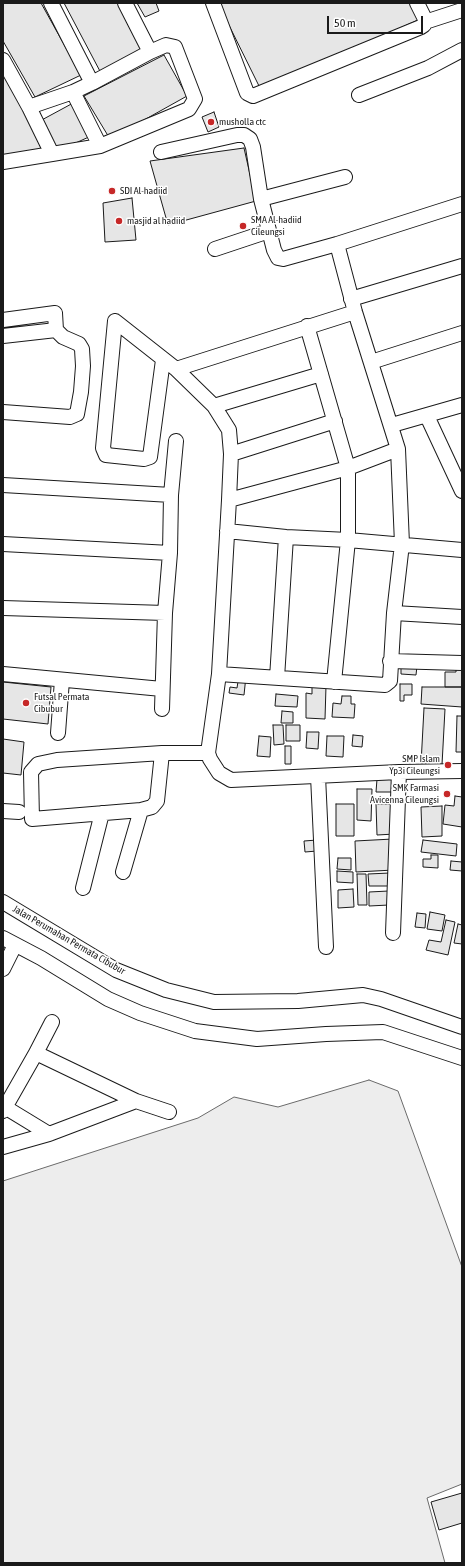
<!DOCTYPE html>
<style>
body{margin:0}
#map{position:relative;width:465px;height:1566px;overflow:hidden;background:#fff;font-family:"Asap Condensed",sans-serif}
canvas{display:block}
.frame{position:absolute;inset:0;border:4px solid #1a1a1a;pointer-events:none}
.scale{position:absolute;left:327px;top:16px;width:96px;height:18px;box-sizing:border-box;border:2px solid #1a1a1a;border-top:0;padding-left:5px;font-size:12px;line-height:14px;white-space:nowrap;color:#1a1a1a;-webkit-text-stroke:3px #fff;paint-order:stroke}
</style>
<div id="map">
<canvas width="465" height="1566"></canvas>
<div class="frame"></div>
<div class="scale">50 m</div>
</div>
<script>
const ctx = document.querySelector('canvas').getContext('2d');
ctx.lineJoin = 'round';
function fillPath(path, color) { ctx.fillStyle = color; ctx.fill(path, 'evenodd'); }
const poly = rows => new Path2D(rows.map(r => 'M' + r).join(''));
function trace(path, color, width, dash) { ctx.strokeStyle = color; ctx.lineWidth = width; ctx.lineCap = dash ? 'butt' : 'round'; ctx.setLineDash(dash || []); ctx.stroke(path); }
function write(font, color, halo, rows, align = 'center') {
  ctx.font = font + ' "Asap Condensed",sans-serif'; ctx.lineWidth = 3; ctx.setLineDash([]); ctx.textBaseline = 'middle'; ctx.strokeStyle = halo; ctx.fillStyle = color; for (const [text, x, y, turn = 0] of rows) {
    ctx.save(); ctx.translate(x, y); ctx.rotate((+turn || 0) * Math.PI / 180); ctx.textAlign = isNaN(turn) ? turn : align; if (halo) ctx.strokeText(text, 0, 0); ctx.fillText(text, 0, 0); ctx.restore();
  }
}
const built = poly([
 [369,1080,398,1091,462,1267,462,1484,427,1498,445,1563,3,1563,3,1181,198,1118,234,1097,278,1107,369,1080]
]);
const building = poly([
 [3,3,41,3,81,75,35,97,3,41,3,3],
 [64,3,122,3,146,51,102,75,64,3],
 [137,3,156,3,159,11,145,17,137,3],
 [218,3,410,3,418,20,261,90,218,3],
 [164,55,187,96,110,139,84,96,164,55],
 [3,66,47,149,3,161,3,66],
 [75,102,91,136,69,146,53,146,38,122,75,102],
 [214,112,219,127,208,132,202,117,214,112],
 [244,148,256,201,168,225,150,161,244,148],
 [132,198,136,240,105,242,103,203,132,198],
 [401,665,417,666,416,675,401,674,401,665],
 [456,666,462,666,462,687,445,687,445,672,456,672,456,666],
 [239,675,246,676,244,695,229,693,230,687,237,688,239,675],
 [3,682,51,687,48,724,3,719,3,682],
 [400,684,412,684,412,695,404,695,404,701,400,701,400,684],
 [312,685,326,686,325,719,306,718,306,693,312,694,312,685],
 [422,687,462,687,462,707,421,704,422,687],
 [276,694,298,696,297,707,275,706,276,694],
 [342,696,351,696,351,704,355,704,354,718,332,717,333,703,341,704,342,696],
 [424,708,445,709,442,765,421,764,424,708],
 [282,711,293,712,293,723,281,723,282,711],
 [457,716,462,716,462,752,456,752,457,716],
 [273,725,283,725,284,744,274,745,273,725],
 [286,725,300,725,300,741,286,741,286,725],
 [307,732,319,732,318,749,306,748,307,732],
 [353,735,363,736,362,747,352,746,353,735],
 [259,736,271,737,270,757,257,756,259,736],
 [327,736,344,736,343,757,326,756,327,736],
 [3,739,24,742,21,775,3,773,3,739],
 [285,746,291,746,291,764,285,764,285,746],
 [391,774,391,779,394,780,394,792,376,792,377,779,391,774],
 [357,789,372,789,371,821,357,820,357,789],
 [455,796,462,797,462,827,443,824,445,805,454,806,455,796],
 [336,804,354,804,354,836,336,836,336,804],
 [376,804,394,804,395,834,377,835,376,804],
 [442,806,442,836,422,837,421,807,442,806],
 [393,839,394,870,356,872,355,841,393,839],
 [317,840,317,851,305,852,304,841,317,840],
 [423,840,457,844,456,856,421,852,423,840],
 [431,855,438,855,438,868,423,867,423,859,431,859,431,855],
 [338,858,351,858,351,870,337,869,338,858],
 [451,861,462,862,462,871,450,870,451,861],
 [337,871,353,872,353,883,337,882,337,871],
 [390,873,391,886,369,886,368,874,390,873],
 [357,874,366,874,367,905,358,905,357,874],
 [353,889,354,907,338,908,338,890,353,889],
 [389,891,389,905,369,906,369,892,389,891],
 [430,912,445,915,442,931,427,929,430,912],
 [417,913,426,914,425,928,415,927,417,913],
 [446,920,455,922,448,955,426,950,429,940,441,942,446,920],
 [458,924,462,925,462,944,454,943,458,924],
 [462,1493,462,1523,439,1530,431,1502,462,1493]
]);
const minor = poly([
 [51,3,92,83,150,52,125,3],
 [213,3,247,93,253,96,421,27,424,25,425,19,417,3],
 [425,22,462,10],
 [3,60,29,107,73,92],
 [92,83,73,92,100,146,189,109,195,99,175,47,166,45,150,52],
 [359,95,428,68,462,50],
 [29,107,52,154,100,146],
 [161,152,237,135,244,135,250,139,253,147,261,199,274,250,278,258,283,259,337,244],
 [3,162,52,154],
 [261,199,345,177],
 [215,249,269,231],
 [351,299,462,266],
 [3,320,55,313,56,330,63,337,79,344,82,349,83,366,81,392,77,414,70,417,3,412],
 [115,321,176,369,214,406,229,430,231,454,229,500,219,674,208,753],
 [115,321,103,448,106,455,144,459,150,457,163,360],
 [307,326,348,468,398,449],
 [3,336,56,330],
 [371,362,462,333],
 [176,369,355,312],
 [214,406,321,374],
 [427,416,462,491],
 [392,425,462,405],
 [231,454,335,421],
 [3,485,171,495,170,553,165,613,162,709],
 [171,495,176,441],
 [229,500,348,468,348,540,334,682],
 [227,531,286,537,348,540,462,550],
 [3,544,170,553],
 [3,608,165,613],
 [394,613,462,617],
 [390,661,462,663],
 [3,674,162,689],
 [219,674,385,685,390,681,394,613,402,544,398,449,355,312,337,244,462,204],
 [277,678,286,537],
 [58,733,62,680],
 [162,753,157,801,152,807,141,810,32,819,31,772,38,764,57,760,162,753,208,753,210,759,219,773,231,780,399,772,462,771],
 [318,776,326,947],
 [3,811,19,812],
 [123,872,141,810],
 [83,888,102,813],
 [3,902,116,970,166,990,214,1002,298,1001,363,995,381,999,462,1027],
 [393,933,399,772],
 [3,938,41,958,108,999,140,1013,195,1031,257,1039,326,1034,383,1032,462,1058],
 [3,969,15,945],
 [52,1022,36,1053,136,1101],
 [3,1106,49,1134,136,1101,169,1112],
 [3,1111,36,1053],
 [3,1147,49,1134]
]);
const markers = [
 [211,122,4,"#c62828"],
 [112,191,4,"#c62828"],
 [119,221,4,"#c62828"],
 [243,226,4,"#c62828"],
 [26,703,4,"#c62828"],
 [448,765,4,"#c62828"],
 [447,794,4,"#c62828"]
];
const poiNames = [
 ["musholla ctc",219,122],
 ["SDI Al-hadiid",120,191],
 ["SMA Al-hadiid",251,220],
 ["Cileungsi",251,232],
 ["masjid al hadiid",127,221],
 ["Futsal Permata",34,697],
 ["Cibubur",34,709],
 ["SMP Islam",440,759,"right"],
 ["Yp3i Cileungsi",440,771,"right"],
 ["SMK Farmasi",439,788,"right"],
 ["Avicenna Cileungsi",439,800,"right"]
];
const streetNames = [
 ["Jalan Perumahan Permata Cibubur",69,940,30]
];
fillPath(built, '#ededed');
trace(built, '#6a6a6a', 1);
fillPath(building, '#e6e6e6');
trace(building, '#1a1a1a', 1);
trace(minor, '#1a1a1a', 16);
trace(minor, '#fff', 14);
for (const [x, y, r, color] of markers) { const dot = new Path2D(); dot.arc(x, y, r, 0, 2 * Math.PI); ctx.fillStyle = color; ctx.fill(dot); trace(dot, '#fff', 1.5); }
write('10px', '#1a1a1a', '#fff', poiNames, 'left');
write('10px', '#1a1a1a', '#fff', streetNames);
</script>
